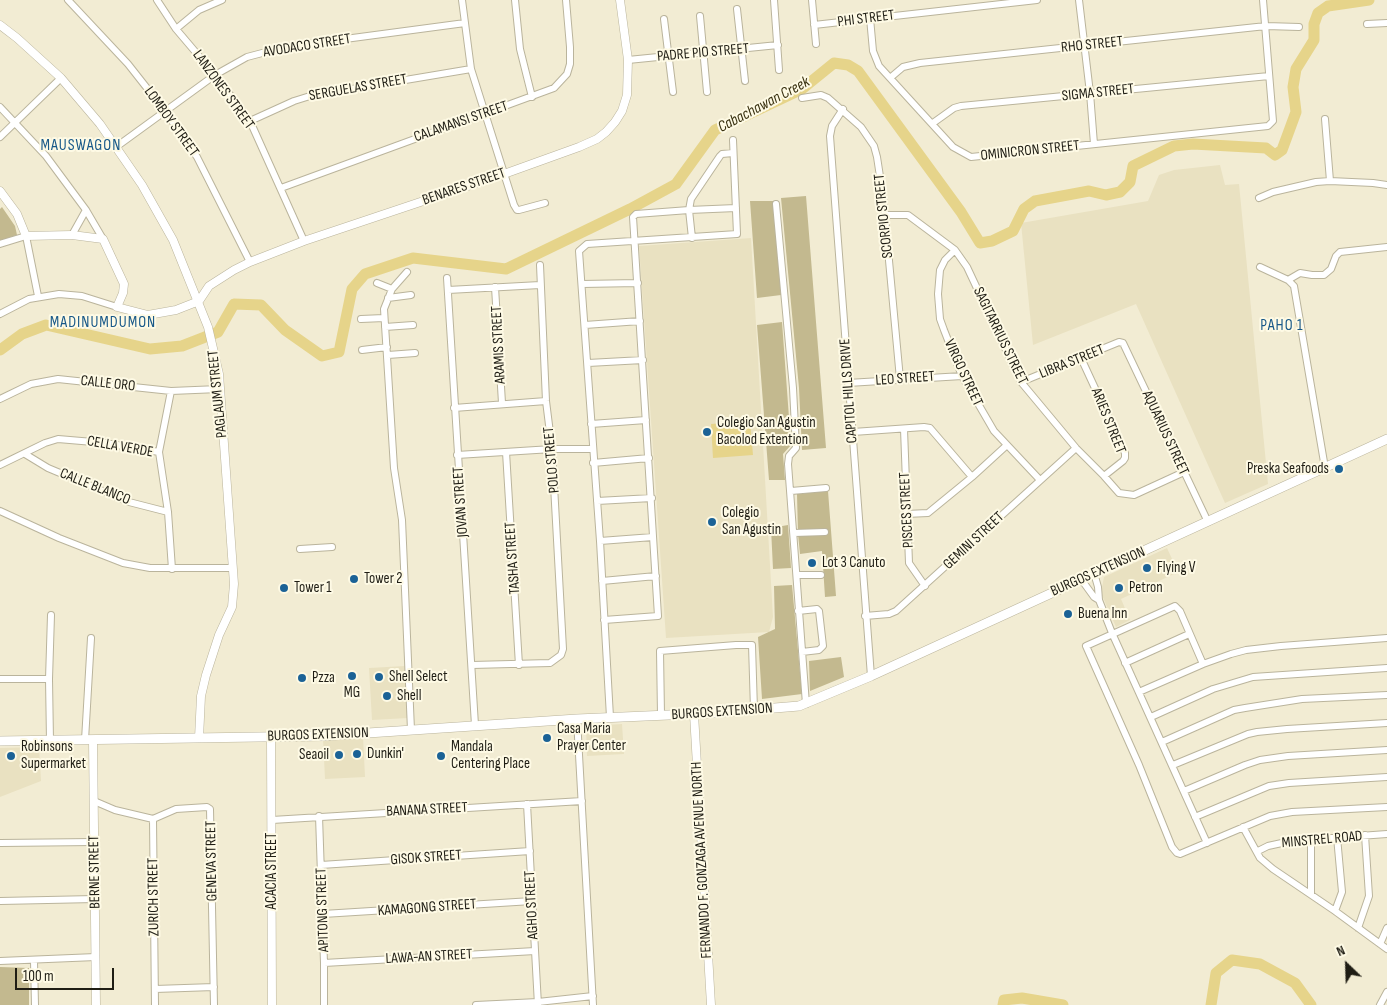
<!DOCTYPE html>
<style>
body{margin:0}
#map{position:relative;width:1387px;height:1005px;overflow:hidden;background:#f2ecd3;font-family:"Sofia Sans Condensed",sans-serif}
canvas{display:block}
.north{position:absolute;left:1322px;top:940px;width:50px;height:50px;-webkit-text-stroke:4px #fefae5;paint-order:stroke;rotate:336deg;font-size:14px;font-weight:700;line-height:20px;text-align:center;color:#1f1d14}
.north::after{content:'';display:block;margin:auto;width:18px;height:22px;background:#1f1d14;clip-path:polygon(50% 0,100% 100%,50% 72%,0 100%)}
.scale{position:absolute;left:15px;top:968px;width:99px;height:22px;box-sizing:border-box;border:2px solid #1f1d14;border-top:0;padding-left:6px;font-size:15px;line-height:18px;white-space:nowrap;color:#1f1d14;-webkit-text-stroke:4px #fefae5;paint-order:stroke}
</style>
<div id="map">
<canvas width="1387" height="1005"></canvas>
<div class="north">N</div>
<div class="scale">100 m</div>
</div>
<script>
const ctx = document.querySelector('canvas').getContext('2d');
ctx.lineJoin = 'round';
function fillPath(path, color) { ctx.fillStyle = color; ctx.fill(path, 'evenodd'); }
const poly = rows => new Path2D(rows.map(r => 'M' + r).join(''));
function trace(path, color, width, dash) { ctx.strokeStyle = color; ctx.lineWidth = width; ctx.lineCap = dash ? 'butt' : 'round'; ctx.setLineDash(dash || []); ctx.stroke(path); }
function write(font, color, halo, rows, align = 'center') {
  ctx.font = font + ' "Sofia Sans Condensed",sans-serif'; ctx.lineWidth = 4; ctx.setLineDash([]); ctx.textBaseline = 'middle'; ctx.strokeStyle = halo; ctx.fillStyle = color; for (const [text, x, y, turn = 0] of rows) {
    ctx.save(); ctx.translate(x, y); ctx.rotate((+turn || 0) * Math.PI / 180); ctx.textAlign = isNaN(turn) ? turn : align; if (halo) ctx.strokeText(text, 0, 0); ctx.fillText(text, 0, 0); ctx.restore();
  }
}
const built = poly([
 [1220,165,1225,185,1239,184,1268,484,1225,503,1136,304,1033,345,1021,223,1148,201,1159,175,1174,170],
 [751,238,773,617,769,632,666,638,639,246],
 [1167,548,1178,572,1121,599,1130,620,1116,627,1101,593,1104,577],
 [405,666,408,718,372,720,369,668],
 [622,724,624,754,587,756,586,726],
 [363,736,365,777,325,779,323,738],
 [39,747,41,781,0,797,0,748]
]);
const green = poly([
 [806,196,826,448,802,450,799,388,781,198],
 [750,201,774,201,781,295,757,298],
 [2,207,15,226,17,235,0,241,0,209],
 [782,322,791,445,783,454,785,480,769,480,757,325],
 [828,491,836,596,825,597,822,551,800,554,798,534,797,494],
 [788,525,791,568,773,569,771,528],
 [792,585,802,694,762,699,758,637,775,629,774,586],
 [841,657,844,677,810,691,809,661],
 [0,967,29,968,29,1005,0,1005]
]);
const water = poly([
 [750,421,753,455,713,458,711,424]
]);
const river = poly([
 [0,350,22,334,46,325,150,349,182,346,218,332,234,304,261,305,285,330,322,356,339,352,352,289,365,274,413,258,506,269,630,209,676,184,715,130,802,89,834,63,848,65,858,71,961,212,980,243,992,241,1013,231,1024,209,1035,201,1089,191,1106,195,1120,192,1130,182,1133,166,1174,146,1193,144,1266,148,1275,155,1282,150,1296,112,1293,87,1296,69,1314,40,1314,24,1318,13,1328,6,1369,0],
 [1003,1005,1004,1000,1022,998,1063,1005],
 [1211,1005,1216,973,1232,960,1260,964,1295,983,1311,1005]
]);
const minor = poly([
 [68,0,128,64,165,111,197,157,250,262],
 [157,0,176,29,215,75,250,121,304,241],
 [462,0,471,69,514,205,517,210,519,210,545,203],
 [515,0,520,49,532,97],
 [774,0,779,70],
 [812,0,816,44],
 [1079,0,1090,93,1094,144],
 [737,9,745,81],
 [700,16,707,92],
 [870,18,873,51,879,66,953,147,971,157,1268,126,1273,121,1263,0],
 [664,19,673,92],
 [1367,24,1387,23],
 [814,25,1037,0],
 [176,29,199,10,222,0],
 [628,60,778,45],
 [890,78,903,67,920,63,1266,26,1299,27],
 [802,98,821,95,828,98,861,127,874,146,877,157,883,196,900,379],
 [0,107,46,156,86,210,103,239],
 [843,109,832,126,830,136,871,676],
 [250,121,294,101,310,96,471,69],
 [933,123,954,108,961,106,1269,76],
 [0,137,61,78],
 [116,147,215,75,247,57,285,47,465,23],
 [1330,181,1373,183,1387,185],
 [281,188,554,88,567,74,570,64,570,47,566,0],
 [1259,198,1273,192,1316,182,1330,181,1325,119],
 [776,204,793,388,796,448,789,456,788,464,806,704],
 [885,215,908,215,955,250,967,267,1021,382,1076,448,1104,476,1119,493,1134,495,1184,472],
 [72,235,86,210],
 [692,238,689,210,691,199,720,156,722,154,733,153],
 [0,244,26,236,38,296],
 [955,250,945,260,940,270,938,294,940,319,944,330,962,376,994,431,1040,480],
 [1260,267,1288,280,1294,286,1325,468],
 [407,272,392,289,384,309,394,468,402,520,411,730],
 [447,278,475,725],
 [1288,280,1300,273,1312,275,1324,275,1331,269,1336,256,1340,252,1387,247],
 [377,283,392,289],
 [582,284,638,283],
 [495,287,502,403],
 [448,290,540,285],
 [388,298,411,295],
 [0,314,29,299,59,294,82,296,117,307],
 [361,319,384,318],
 [585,325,640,321],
 [385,327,413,325],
 [362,350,387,347],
 [388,355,415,353],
 [1081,358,1125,453,1125,458,1123,461,1104,476],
 [588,363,643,360],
 [1021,382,1119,342,1123,343,1208,522],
 [848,383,962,376],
 [0,399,31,384,58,379,171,391,219,389],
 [454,408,546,401],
 [591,424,646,420],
 [904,429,909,563,925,586],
 [853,432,924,427,930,428,972,477],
 [159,452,171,391],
 [506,452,519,665],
 [25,454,48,468,129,502,168,512],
 [457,455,552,449,592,449],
 [593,463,649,458],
 [0,465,45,443,58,439,105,443,159,452,168,512,172,569],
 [791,491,826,488],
 [597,501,652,498],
 [0,511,59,538,123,563,150,568,233,568],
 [906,514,928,513,972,477,1007,445],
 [794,533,825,532],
 [600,541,653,537],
 [300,549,332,547],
 [1094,573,1098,587,1099,600,1112,633,1207,843],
 [797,575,821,575],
 [1081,579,1094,597,1099,600],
 [602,581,656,576],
 [798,611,817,609,819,611,823,646,819,650,802,652],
 [865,616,889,614,896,611,1076,448],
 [604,620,658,616,633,217,636,214,689,210,736,208],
 [1125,663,1189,634],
 [1203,664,1180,611,1175,606,1086,646,1139,765,1172,847,1177,853,1180,854,1270,816,1292,812,1387,807],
 [472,665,550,663,561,655,563,649,552,449,546,401,540,265],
 [0,679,49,679,51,615],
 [49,679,50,741],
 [1139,692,1203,664,1231,654,1246,650,1281,646,1387,638],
 [661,715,660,651,736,645,752,645,754,710],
 [610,717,600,541,579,251,587,244,737,234,733,140],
 [1151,717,1213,689,1253,677,1387,668],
 [577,719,593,1005],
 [85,740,91,638],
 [1162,742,1234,710,1245,708,1302,699,1387,695],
 [1173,765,1248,734,1257,732,1287,729,1387,723],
 [1184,791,1245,765,1260,760,1288,756,1387,750],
 [94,801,115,810,153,819,176,809,207,807,210,809,214,1005],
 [527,804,538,1005],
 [319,816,324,963,324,1005],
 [1195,817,1269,786,1289,783,1387,777],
 [153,819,155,1005],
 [272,820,582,801],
 [1243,827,1260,858,1273,869,1335,911,1387,949],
 [1311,838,1311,894],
 [0,843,94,842],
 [1258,851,1268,846,1291,841,1387,834],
 [321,865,530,851],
 [0,901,95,899],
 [1335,911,1342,892,1337,837],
 [323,914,532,901],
 [1358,928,1369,896,1365,835],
 [1380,944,1387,928],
 [0,961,96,957],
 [34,961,35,1005],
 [324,963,535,951],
 [155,989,214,987],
 [476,1005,538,1002,593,996],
 [1380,1005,1387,992]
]);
const tertiary = poly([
 [0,25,17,38,61,78,100,124,142,185,173,240,208,327,219,374,234,584,232,607,219,635,206,675,201,696,199,738],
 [0,191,17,214,26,236,72,235,103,239,124,284,123,293,117,307,148,315,176,310,199,301,209,286,234,270,250,262,304,241,504,174,579,147,597,139,606,132,615,122,622,111,627,95,628,60,620,0],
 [694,714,711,1005],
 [271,737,272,1005],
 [93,740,96,1005]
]);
const secondary = poly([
 [0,741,323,736,577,719,714,713,799,706,871,676,1387,439]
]);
const markers = [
 [707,432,5,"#1b6296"],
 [1339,469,5,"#1b6296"],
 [712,522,5,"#1b6296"],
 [812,563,5,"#1b6296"],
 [1147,568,5,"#1b6296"],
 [354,579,5,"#1b6296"],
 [284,588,5,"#1b6296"],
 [1119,588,5,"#1b6296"],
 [1068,614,5,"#1b6296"],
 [352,676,5,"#1b6296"],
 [379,677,5,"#1b6296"],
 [302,678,5,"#1b6296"],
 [387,696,5,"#1b6296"],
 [547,738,5,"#1b6296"],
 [357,754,5,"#1b6296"],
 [339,755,5,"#1b6296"],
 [11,756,5,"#1b6296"],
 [441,756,5,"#1b6296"]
];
const streetNames = [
 ["PHI STREET",866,19,-7],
 ["RHO STREET",1092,45,-6],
 ["AVODACO STREET",307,46,-9],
 ["PADRE PIO STREET",703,53,-5],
 ["SERGUELAS STREET",358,88,-10],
 ["LANZONES STREET",223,90,54],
 ["SIGMA STREET",1098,93,-6],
 ["LOMBOY STREET",171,122,54],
 ["CALAMANSI STREET",461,122,-19],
 ["OMINICRON STREET",1030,151,-6],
 ["BENARES STREET",464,187,-19],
 ["SCORPIO STREET",884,216,-96],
 ["SAGITARRIUS STREET",1000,336,64],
 ["ARAMIS STREET",499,345,-93],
 ["LIBRA STREET",1072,362,-22],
 ["VIRGO STREET",963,373,65],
 ["LEO STREET",905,379,-4],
 ["CALLE ORO",108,384,6],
 ["CAPITOL HILLS DRIVE",849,391,-94],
 ["PAGLAUM STREET",218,394,-96],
 ["ARIES STREET",1108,421,68],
 ["AQUARIUS STREET",1165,433,65],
 ["CELLA VERDE",120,447,10],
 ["POLO STREET",552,460,-95],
 ["CALLE BLANCO",95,487,22],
 ["JOVAN STREET",461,502,-94],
 ["PISCES STREET",907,510,-93],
 ["GEMINI STREET",974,541,-43],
 ["TASHA STREET",513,558,-94],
 ["BURGOS EXTENSION",1098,572,-24],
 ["BURGOS EXTENSION",722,712,-4],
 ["BURGOS EXTENSION",318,735,-2],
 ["BANANA STREET",427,810,-3],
 ["MINSTREL ROAD",1322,840,-5],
 ["GISOK STREET",426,858,-4],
 ["FERNANDO F. GONZAGA AVENUE NORTH",702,860,-93],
 ["GENEVA STREET",212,861,-91],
 ["ACACIA STREET",272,871,-90],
 ["BERNE STREET",95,872,-91],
 ["ZURICH STREET",154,897,-91],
 ["AGHO STREET",532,905,-93],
 ["KAMAGONG STREET",427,908,-4],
 ["APITONG STREET",323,910,-92],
 ["LAWA-AN STREET",429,957,-3]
];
const poiNames = [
 ["Colegio San Agustin",717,423],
 ["Bacolod Extention",717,440],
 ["Preska Seafoods",1329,469,"right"],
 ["Colegio",722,513],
 ["San Agustin",722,530],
 ["Lot 3 Canuto",822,563],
 ["Flying V",1157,568],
 ["Tower 2",364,579],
 ["Tower 1",294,588],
 ["Petron",1129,588],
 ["Buena Inn",1078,614],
 ["Shell Select",389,677],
 ["Pzza",312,678],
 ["MG",352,693,"center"],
 ["Shell",397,696],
 ["Casa Maria",557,729],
 ["Prayer Center",557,746],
 ["Robinsons",21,747],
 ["Supermarket",21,764],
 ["Mandala",451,747],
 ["Centering Place",451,764],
 ["Dunkin'",367,754],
 ["Seaoil",329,755,"right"]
];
const waterNames = [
 ["Cabachawan Creek",764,105,-28]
];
const neighbourhoodNames = [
 ["MAUSWAGON",81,146],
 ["MADINUMDUMON",103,323],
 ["PAHO 1",1282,326]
];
fillPath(built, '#e9e1c1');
fillPath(green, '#c3b98f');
fillPath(water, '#e6d48a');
trace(river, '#e6d48a', 11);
trace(minor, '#bab49c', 8);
trace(tertiary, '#bab49c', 9);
trace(secondary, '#bab49c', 10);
trace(minor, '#fff', 6);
trace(tertiary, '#fff', 8);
trace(secondary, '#fff', 9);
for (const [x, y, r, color] of markers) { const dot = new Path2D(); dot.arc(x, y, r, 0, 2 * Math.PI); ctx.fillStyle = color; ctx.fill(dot); trace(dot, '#fefae5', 2); }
write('15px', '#1f1d14', '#fefae5', streetNames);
write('15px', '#1f1d14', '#fefae5', poiNames, 'left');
write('italic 16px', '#393110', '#fefae5', waterNames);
ctx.letterSpacing = '1px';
write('16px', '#185888', '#fefae5', neighbourhoodNames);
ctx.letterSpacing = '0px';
</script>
